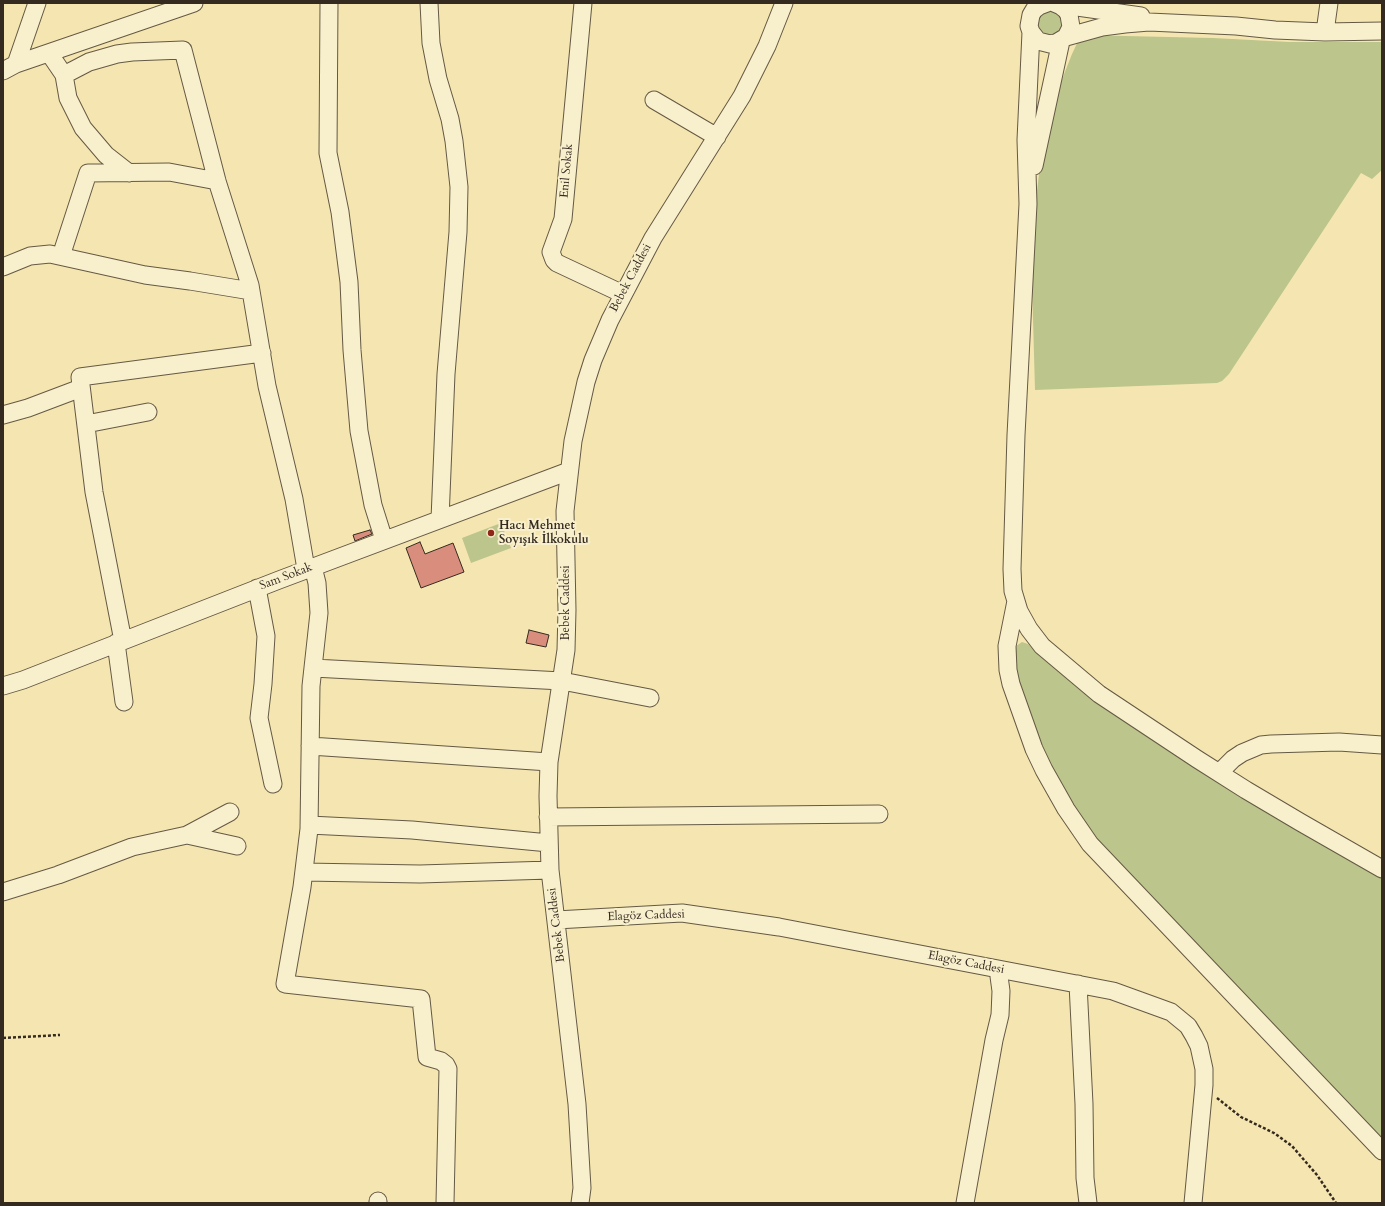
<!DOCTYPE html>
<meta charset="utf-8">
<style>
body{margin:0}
#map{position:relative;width:1385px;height:1206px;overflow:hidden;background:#f5e6b1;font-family:Cardo,serif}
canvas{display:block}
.frame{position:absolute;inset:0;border:4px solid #342a20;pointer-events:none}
</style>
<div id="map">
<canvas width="1385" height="1206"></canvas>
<div class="frame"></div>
</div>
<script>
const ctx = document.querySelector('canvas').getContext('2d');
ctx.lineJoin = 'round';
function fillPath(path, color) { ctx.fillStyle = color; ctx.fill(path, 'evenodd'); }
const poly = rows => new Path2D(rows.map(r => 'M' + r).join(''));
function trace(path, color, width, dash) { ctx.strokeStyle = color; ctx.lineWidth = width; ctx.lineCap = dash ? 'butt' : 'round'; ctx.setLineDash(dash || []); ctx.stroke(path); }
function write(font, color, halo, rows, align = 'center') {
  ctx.font = font + ' Cardo,serif'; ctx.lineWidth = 4; ctx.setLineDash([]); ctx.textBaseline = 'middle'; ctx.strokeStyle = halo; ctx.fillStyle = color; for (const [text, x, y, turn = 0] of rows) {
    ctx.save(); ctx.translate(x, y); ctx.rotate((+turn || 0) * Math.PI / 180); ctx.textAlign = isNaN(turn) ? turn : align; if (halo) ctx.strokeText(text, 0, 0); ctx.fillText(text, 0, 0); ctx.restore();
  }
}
const green = poly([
 '1038 23a12 12 0 1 1 24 0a12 12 0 1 1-24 0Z',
 [1081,35,1213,38,1290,42,1382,42,1382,170,1372,179,1361,173,1229,374,1222,381,1217,383,1035,390,1032,283,1035,206,1040,167,1057,92,1072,54],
 [501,523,511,548,471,563,462,538],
 [1022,642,1028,644,1054,668,1382,861,1382,1145,1141,890,1074,813,1027,718,1017,687,1014,648,1016,646]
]);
const building = poly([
 [370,530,372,534,355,541,353,535,370,530],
 [420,542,425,554,453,543,464,572,421,588,406,548,420,542],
 [529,630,549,635,546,647,526,643,529,630]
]);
const path = poly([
 [3,1038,60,1035],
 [1217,1098,1241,1117,1274,1133,1292,1146,1317,1175,1336,1203]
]);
const minor = poly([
 [329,3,328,153,340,212,349,282,352,350,359,431,373,505,384,540],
 [429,3,431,43,438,79,450,119,454,141,459,187,458,232,446,374,440,519],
 [583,3,563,219,551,252,554,260,557,263,623,294],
 [1047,3,1039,6,1034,10,1031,15,1029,26,1031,32,1038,41,1050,44,1056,43,1066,37,1071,27,1069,15,1066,10,1061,6,1054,3],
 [1056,4,1141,16],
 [1031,32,1026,140,1028,204,1016,435,1012,569,1013,591,1019,611,1029,629,1042,646,1099,694,1197,759,1246,790,1300,822,1382,869],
 [1325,32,1329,3],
 [1066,37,1102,27,1125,24,1149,22,1236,26,1275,30,1325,32,1382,31],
 [49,53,64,75,89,62,117,54,132,52,183,50,217,181,250,285,267,386,294,499,306,569],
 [16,64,37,3],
 [3,71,16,64,194,3],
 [64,75,68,98,83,128,106,155,129,173],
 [654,100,717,137],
 [1034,166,1061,41],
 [61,256,88,173,169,172,217,181],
 [3,267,30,256,50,254,145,275,190,281,251,291],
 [3,415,28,408,81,388],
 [86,424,148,412],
 [313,567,317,583,319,613,311,686,309,829,302,887,285,984,421,999,427,1057,441,1061,446,1065,448,1069,445,1203],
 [257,588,266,636,263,684,259,718,273,784],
 [1016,601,1007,646,1008,670,1011,684,1034,749,1044,770,1066,809,1090,844,1382,1151],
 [123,641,94,492,80,377,262,353],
 [116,643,124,702],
 [313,668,562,681,650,698],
 [3,686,23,680,279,580,569,471],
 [310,746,549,762],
 [1219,773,1233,759,1242,753,1261,745,1271,744,1339,742,1382,745],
 [548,817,879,814],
 [309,825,412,830,549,843],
 [187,835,237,846],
 [304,872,420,874,550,870],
 [3,892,58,875,132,847,187,835,230,812],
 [556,920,682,913,779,927,1113,991,1171,1012,1188,1026,1194,1036,1199,1046,1204,1069,1204,1085,1193,1203],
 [1078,984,1084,1104,1085,1178,1088,1203],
 [378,1203,378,1201],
 [580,1203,582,1188,577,1104,550,870,548,796,549,762,566,650,567,610,565,511,573,441,586,382,593,360,610,320,653,238,742,96,767,46,784,3],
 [965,1203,994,1040,1000,1015,1001,991,998,969]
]);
const markers = [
 [491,533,4,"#8f2418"]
];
const streetNames = [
 ["Enil Sokak",567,171,-85],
 ["Bebek Caddesi",631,278,-62],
 ["Sam Sokak",286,577,-21],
 ["Bebek Caddesi",566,603,-90],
 ["Elagöz Caddesi",646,916,-2],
 ["Bebek Caddesi",557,925,-97],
 ["Elagöz Caddesi",966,963,11]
];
const poiNames = [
 ["Hacı Mehmet",499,526],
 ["Soyışık İlkokulu",499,540]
];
fillPath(green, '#bcc58c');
fillPath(building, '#d98d7c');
trace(building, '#342a20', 1);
trace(minor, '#645944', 19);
trace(path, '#342a20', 2.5, [3, 2]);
trace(minor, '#f8efcc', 17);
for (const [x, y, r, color] of markers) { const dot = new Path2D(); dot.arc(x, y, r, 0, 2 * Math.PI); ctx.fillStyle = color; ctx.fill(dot); trace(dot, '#f8efcc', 1.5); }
write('12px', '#342a20', '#f8efcc', streetNames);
write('bold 12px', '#342a20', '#f8efcc', poiNames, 'left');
</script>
